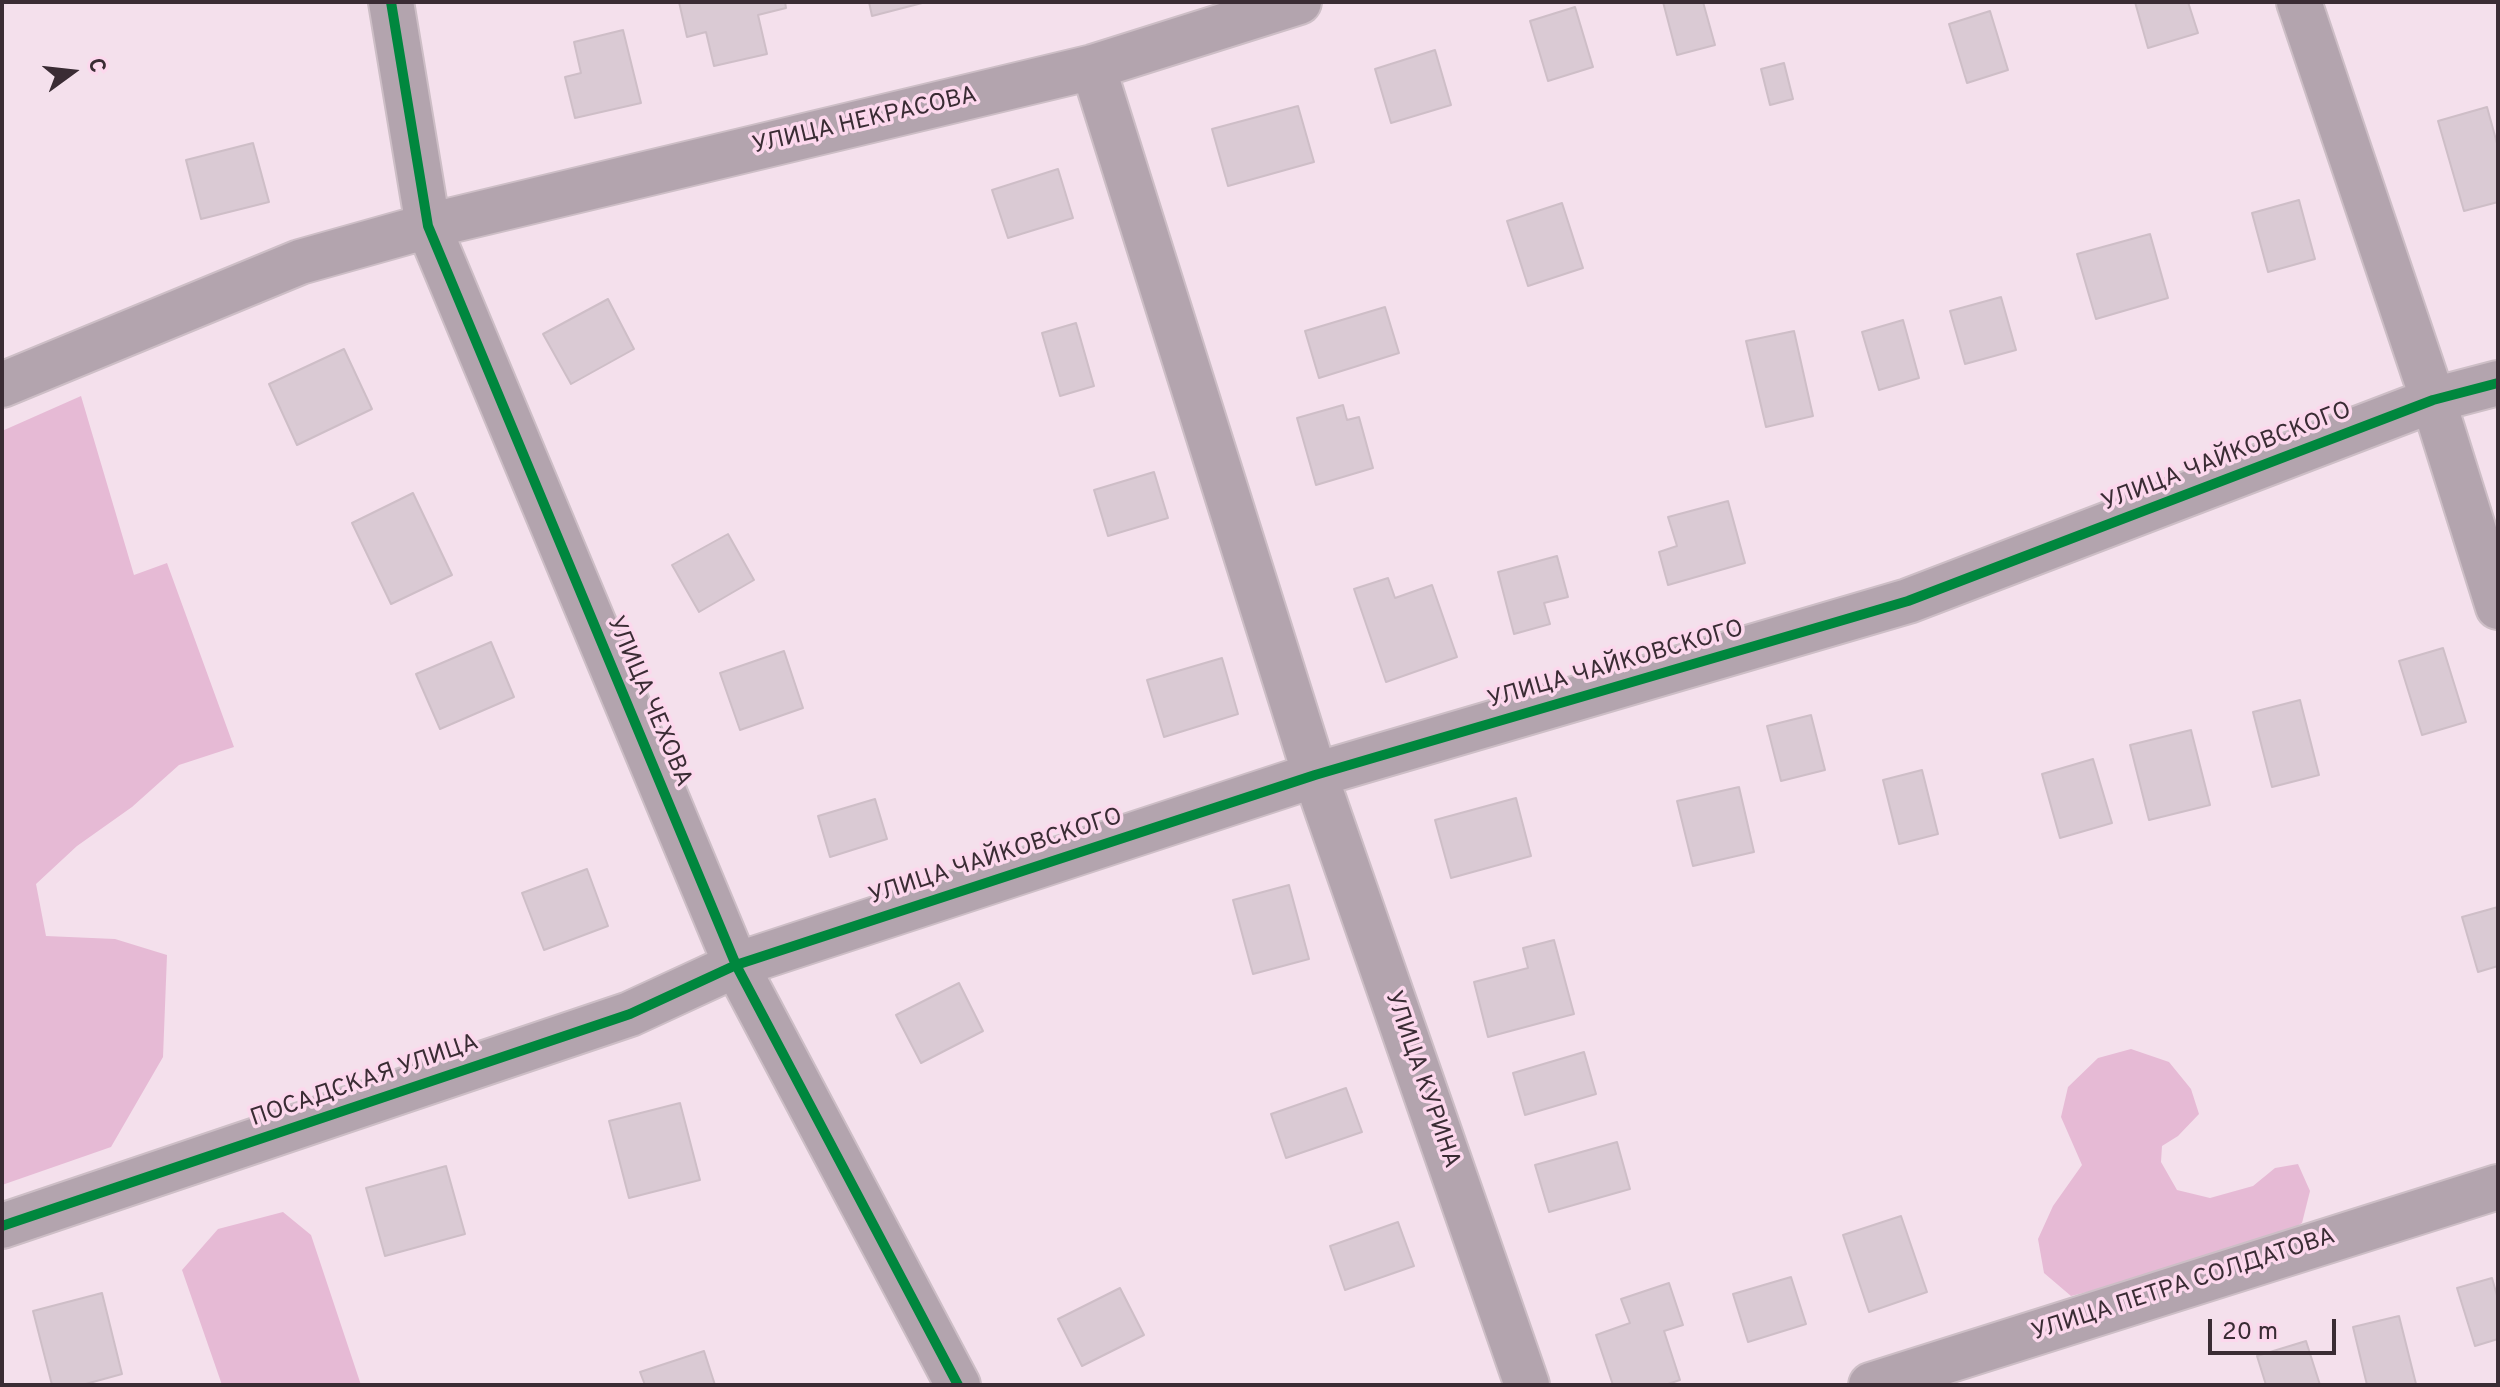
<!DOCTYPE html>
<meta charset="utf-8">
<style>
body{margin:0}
#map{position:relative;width:2500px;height:1387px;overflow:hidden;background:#f4e0ec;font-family:Overpass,sans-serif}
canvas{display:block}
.frame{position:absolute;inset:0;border:4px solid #3a2c34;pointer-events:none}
.north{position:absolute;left:32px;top:32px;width:80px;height:80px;-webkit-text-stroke:6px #fcd8ed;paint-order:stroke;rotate:75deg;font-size:22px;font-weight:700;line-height:32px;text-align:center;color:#3a2c34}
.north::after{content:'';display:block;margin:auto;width:28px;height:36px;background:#3a2c34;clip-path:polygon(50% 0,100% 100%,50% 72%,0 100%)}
.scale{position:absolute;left:2208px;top:1319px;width:128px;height:36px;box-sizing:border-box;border:4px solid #3a2c34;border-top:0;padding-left:10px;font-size:24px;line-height:28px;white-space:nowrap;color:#3a2c34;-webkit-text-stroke:6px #fcd8ed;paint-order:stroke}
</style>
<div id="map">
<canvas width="2500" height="1387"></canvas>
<div class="frame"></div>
<div class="north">С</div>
<div class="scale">20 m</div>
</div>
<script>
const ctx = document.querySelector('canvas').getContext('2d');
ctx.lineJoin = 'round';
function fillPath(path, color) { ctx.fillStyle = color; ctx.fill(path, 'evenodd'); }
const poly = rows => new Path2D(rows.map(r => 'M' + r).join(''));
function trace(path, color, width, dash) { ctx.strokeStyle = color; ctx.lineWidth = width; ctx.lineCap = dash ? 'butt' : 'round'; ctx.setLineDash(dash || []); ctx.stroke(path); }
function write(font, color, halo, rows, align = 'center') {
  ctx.font = font + ' Overpass,sans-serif'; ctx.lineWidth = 7; ctx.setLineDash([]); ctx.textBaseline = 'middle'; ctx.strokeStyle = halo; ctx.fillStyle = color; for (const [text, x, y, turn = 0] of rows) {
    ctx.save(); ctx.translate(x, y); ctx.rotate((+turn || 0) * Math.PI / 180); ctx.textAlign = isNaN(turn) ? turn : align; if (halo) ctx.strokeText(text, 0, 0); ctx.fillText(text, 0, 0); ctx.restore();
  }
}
const green = poly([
 [81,396,134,575,167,563,234,747,179,765,132,807,77,846,36,884,46,936,115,939,167,955,163,1057,111,1147,2,1185,2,431],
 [2131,1049,2169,1062,2191,1089,2199,1114,2178,1136,2162,1146,2161,1162,2177,1190,2210,1198,2253,1186,2275,1168,2298,1164,2310,1191,2302,1223,2259,1249,2071,1296,2044,1273,2038,1239,2053,1206,2082,1165,2061,1117,2068,1087,2098,1058],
 [283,1212,311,1235,361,1385,222,1385,182,1270,218,1229]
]);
const building = poly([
 [679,2,785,2,786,8,758,15,767,54,714,66,706,32,687,37,679,2],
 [869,2,926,2,872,16,869,2],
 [1663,2,1703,2,1715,45,1677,55,1663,2],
 [2135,2,2188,2,2198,33,2148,48,2135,2],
 [1575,7,1593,67,1548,81,1530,21,1575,7],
 [1990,11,2008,70,1967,83,1949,24,1990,11],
 [623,30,641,103,575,118,565,77,581,73,574,42,623,30],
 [1435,50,1451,105,1391,123,1375,69,1435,50],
 [1784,63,1793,99,1770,105,1761,69,1784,63],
 [1298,106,1314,162,1228,186,1212,129,1298,106],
 [2487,107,2498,147,2498,202,2464,211,2438,121,2487,107],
 [253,143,269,202,201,219,186,160,253,143],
 [1058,169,1073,218,1008,238,992,190,1058,169],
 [2299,200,2315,259,2268,272,2252,213,2299,200],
 [1562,203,1583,268,1528,286,1507,221,1562,203],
 [2150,234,2168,298,2096,319,2077,254,2150,234],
 [2001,297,2016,350,1965,364,1950,311,2001,297],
 [608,299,634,349,571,384,543,334,608,299],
 [1385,307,1399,353,1319,378,1305,331,1385,307],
 [1903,320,1919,378,1879,390,1862,332,1903,320],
 [1076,323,1094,386,1060,396,1042,333,1076,323],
 [1794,331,1813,416,1766,427,1746,341,1794,331],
 [344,349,372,409,297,445,269,384,344,349],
 [1343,405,1347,420,1359,417,1373,468,1316,485,1297,418,1343,405],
 [1154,472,1168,518,1108,536,1094,490,1154,472],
 [413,493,452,575,391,604,352,523,413,493],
 [1728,501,1745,563,1668,585,1659,552,1677,546,1668,517,1728,501],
 [728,534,754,580,699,612,672,565,728,534],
 [1557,556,1568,597,1544,603,1550,624,1514,634,1498,572,1557,556],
 [1388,578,1395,598,1432,585,1457,657,1386,682,1354,589,1388,578],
 [491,642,514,697,440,729,416,674,491,642],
 [2443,648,2466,722,2422,735,2399,661,2443,648],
 [784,651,803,708,740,730,720,673,784,651],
 [1222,658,1238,714,1164,737,1147,680,1222,658],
 [2300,700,2319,775,2272,787,2253,712,2300,700],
 [1811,715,1825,770,1781,781,1767,726,1811,715],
 [2191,730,2210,805,2149,820,2130,745,2191,730],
 [2093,759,2112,823,2060,838,2042,774,2093,759],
 [1922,770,1938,834,1899,844,1883,780,1922,770],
 [1739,787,1754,852,1693,866,1677,801,1739,787],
 [1516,798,1531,856,1451,878,1435,820,1516,798],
 [875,799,887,839,830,857,818,816,875,799],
 [587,869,608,926,544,950,522,893,587,869],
 [1289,885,1309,959,1253,974,1233,900,1289,885],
 [2498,907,2498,966,2478,972,2462,917,2498,907],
 [1554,940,1574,1014,1488,1037,1474,982,1528,968,1523,948,1554,940],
 [959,983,983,1031,921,1063,896,1015,959,983],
 [1584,1052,1596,1094,1525,1115,1513,1073,1584,1052],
 [1346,1088,1362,1132,1286,1158,1271,1114,1346,1088],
 [680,1103,700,1180,629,1198,609,1121,680,1103],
 [1617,1142,1630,1189,1549,1212,1535,1165,1617,1142],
 [446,1166,465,1234,385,1256,366,1188,446,1166],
 [1901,1216,1927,1292,1869,1312,1843,1235,1901,1216],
 [1398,1222,1414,1266,1345,1290,1330,1246,1398,1222],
 [1791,1277,1806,1324,1748,1342,1733,1294,1791,1277],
 [2492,1278,2498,1299,2498,1339,2475,1346,2457,1288,2492,1278],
 [1669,1283,1683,1325,1664,1331,1680,1380,1665,1385,1613,1385,1596,1335,1630,1323,1621,1299,1669,1283],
 [1120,1288,1144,1335,1082,1366,1058,1319,1120,1288],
 [102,1293,122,1374,82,1385,52,1385,33,1311,102,1293],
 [2399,1316,2416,1384,2367,1385,2353,1327,2399,1316],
 [2306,1341,2320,1385,2266,1385,2257,1356,2306,1341],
 [704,1351,715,1385,645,1385,640,1372,704,1351]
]);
const minor = poly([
 [391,2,428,226,736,965,958,1385],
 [2299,2,2433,400,2498,607],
 [1093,67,1315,775,1527,1385],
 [2,385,300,262,428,226,1093,67,1299,2],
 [2,1226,630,1014,736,965,1315,775,1908,601,2433,400,2498,383],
 [1871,1385,2498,1187]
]);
const cycleway = poly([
 [391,2,428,226,736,965,958,1385],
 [2,1226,630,1014,736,965,1315,775,1908,601,2433,400,2498,383]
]);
const streetNames = [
 ["УЛИЦА НЕКРАСОВА",865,122,-13],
 ["УЛИЦА ЧАЙКОВСКОГО",2227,458,-21],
 ["УЛИЦА ЧАЙКОВСКОГО",1616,666,-16],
 ["УЛИЦА ЧЕХОВА",648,702,67],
 ["УЛИЦА ЧАЙКОВСКОГО",996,858,-18],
 ["УЛИЦА КУРИНА",1421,1080,71],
 ["ПОСАДСКАЯ УЛИЦА",365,1082,-19],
 ["УЛИЦА ПЕТРА СОЛДАТОВА",2184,1286,-18]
];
fillPath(green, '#e6bad5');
fillPath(building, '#dacad4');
trace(building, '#cebec7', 2);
trace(minor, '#cdbec6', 48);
trace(minor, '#b3a4ae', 44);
trace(cycleway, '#00873e', 10);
write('24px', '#3a2c34', '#fcd8ed', streetNames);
</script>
